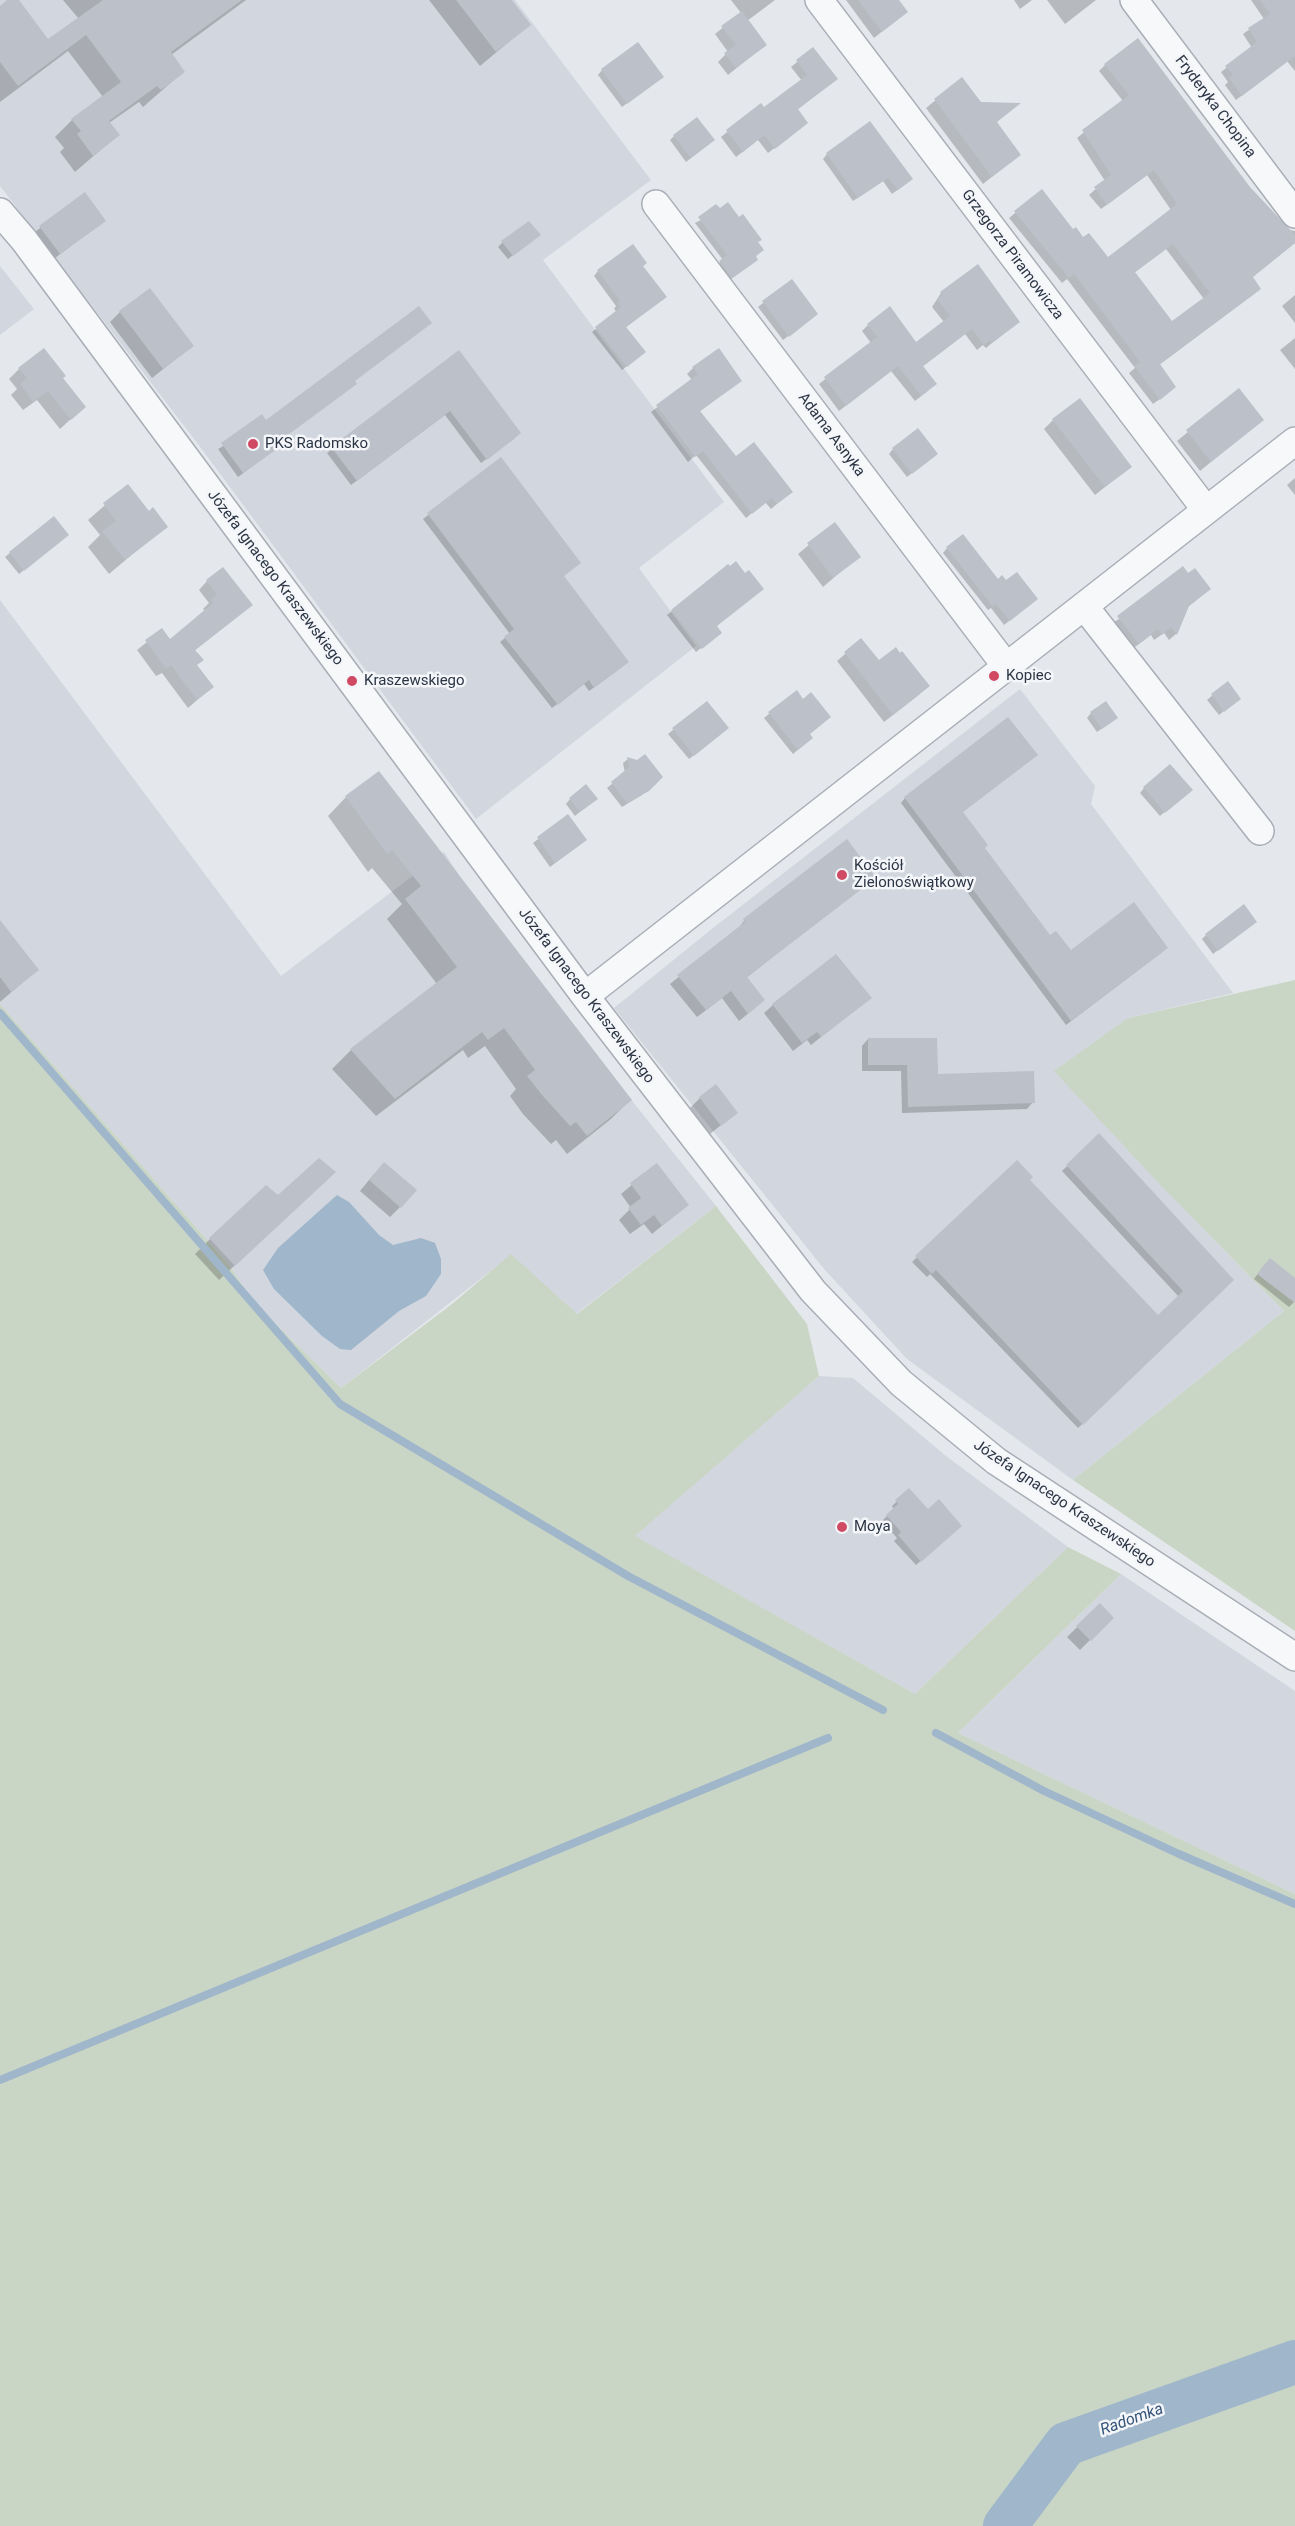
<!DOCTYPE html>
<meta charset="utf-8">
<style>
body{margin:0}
canvas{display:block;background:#e4e7ec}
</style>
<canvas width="1295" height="2526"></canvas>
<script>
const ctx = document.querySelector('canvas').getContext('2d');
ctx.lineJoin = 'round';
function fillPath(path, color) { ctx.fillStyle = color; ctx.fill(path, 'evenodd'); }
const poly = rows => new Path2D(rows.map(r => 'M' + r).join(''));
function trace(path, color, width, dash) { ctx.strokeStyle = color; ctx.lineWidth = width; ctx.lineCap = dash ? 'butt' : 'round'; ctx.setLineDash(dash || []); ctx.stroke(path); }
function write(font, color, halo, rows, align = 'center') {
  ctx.font = font + ' Roboto,sans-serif'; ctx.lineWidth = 5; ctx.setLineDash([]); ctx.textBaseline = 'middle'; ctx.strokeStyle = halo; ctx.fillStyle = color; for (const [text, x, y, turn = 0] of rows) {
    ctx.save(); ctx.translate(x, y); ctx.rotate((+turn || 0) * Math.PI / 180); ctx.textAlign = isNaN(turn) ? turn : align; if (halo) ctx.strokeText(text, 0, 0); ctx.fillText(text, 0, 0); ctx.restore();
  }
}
const built = poly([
 [0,0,515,0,651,180,543,260,724,502,639,568,696,646,476,819,198,444,0,186],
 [0,266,34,309,0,335],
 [0,600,281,976,444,852,491,924,716,1206,576,1314,511,1255,341,1388,253,1302,230,1266,0,1004],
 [1020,689,1095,786,1091,804,1233,993,1128,1018,1168,1193,1284,1311,1073,1480,907,1359,825,1270,614,1008,713,928],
 [819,1376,853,1378,946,1456,1068,1547,915,1694,634,1536],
 [1121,1574,1295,1691,1295,1894,958,1733]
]);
const green = poly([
 [1295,980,1295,1631,1073,1480,1284,1311,1168,1193,1054,1071,1128,1018],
 [0,1004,230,1266,253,1302,341,1388,452,1304,511,1254,577,1314,716,1206,807,1324,819,1376,635,1536,915,1694,1068,1547,1121,1574,958,1733,1295,1894,1295,2526,0,2526]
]);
const water = poly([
 [337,1195,349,1202,379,1235,393,1245,421,1238,435,1243,441,1259,441,1274,426,1296,399,1311,351,1350,340,1349,322,1336,274,1289,263,1270,278,1248]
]);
const shadow = poly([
 [10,0,17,0,48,41,79,19,63,0,246,0,171,55,183,72,143,107,139,102,109,123,118,135,75,172,60,152,64,148,55,137,72,120,103,97,68,51,0,102,0,8],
 [429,0,510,0,529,25,480,66],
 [731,0,775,0,747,21,765,45,728,75,718,62,728,52,715,34,741,13],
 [846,0,897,0,899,18,874,38],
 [1014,0,1032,0,1020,9],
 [1047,0,1096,0,1065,24],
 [1251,0,1295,0,1295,71,1287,61,1236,100,1225,85,1228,82,1221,72,1252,48,1243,34,1264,19],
 [813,49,836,79,797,110,801,128,768,153,758,140,736,157,721,137,761,105,764,110,802,81,791,67],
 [1105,65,1249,187,1288,230,1295,231,1295,243,1251,278,1254,294,1159,365,1168,393,1153,404,1129,373,1135,368,1067,279,1062,283,1009,218,1042,191,1073,232,1108,259,1171,210,1147,175,1101,209,1089,195,1105,181,1077,138,1123,101,1099,71],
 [1166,249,1204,299,1172,323,1134,273],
 [602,70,657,81,622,107,598,75],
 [962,79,980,103,1017,105,995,123,1019,155,983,184,926,108],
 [674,136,709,144,686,162,670,140],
 [827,154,907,183,892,194,883,181,853,201,823,159],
 [84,194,104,221,55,258,35,232],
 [719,211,757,242,752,264,727,282,715,267,723,260,695,223],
 [534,239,508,259,498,247,502,243],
 [642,266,665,297,625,328,639,357,622,370,592,332,617,312,614,309,616,306,594,276,598,271],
 [791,281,812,318,783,340,758,307],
 [941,293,1018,322,986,348,983,345,977,350,965,334,922,367,929,390,915,401,891,371,839,411,819,384,871,343,862,331,868,325,916,344,944,322,932,307],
 [1295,295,1295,323,1282,306],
 [120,312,192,346,152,378,110,322],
 [1295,338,1295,369,1280,350],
 [459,353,515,438,481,463,445,415,351,485,327,453],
 [693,368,740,381,699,412,736,458,785,497,771,509,765,502,746,518,696,455,688,462,651,412,692,380,687,374],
 [19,369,61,379,84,407,60,429,37,400,23,410,11,395,17,389,9,379],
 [353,381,279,441,277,448,238,477,218,449,266,422],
 [1239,390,1262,420,1200,471,1177,441],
 [1053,420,1130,467,1095,495,1044,429],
 [893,449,931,458,907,477,889,454],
 [501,459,563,576,622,667,589,691,584,684,552,708,500,642,510,634,423,519],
 [1295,478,1295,495,1287,485],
 [127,486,149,513,166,526,109,574,88,547,100,535,88,520],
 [834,524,859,556,823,587,798,554],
 [63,539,19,574,5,557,10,553],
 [947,548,998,581,1006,583,1032,603,1004,625,991,608,988,610,943,553],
 [1188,575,1209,589,1187,608,1176,634,1169,640,1164,633,1154,640,1151,635,1131,650,1111,624],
 [207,581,242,613,194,651,196,666,212,687,188,708,162,673,156,676,137,650,162,630,169,641,205,611,203,609,209,603,199,590],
 [672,611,716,627,718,635,696,652,667,615],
 [861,640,879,662,920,694,884,722,837,661],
 [1227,683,1234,703,1219,715,1207,700],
 [796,692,809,734,807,742,793,754,764,718],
 [707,703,722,733,689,759,668,734],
 [1091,713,1111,722,1097,732,1087,718],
 [628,759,661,777,642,795,622,807,607,788,625,773,623,763],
 [1144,788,1186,794,1160,816,1140,793],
 [346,797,630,1100,611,1119,567,1154,556,1140,551,1144,523,1114,510,1096,516,1089,485,1046,468,1058,463,1050,376,1116,332,1069,351,1050,437,984,387,919,402,904,372,868,368,872,328,816],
 [905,798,962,813,983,848,1050,937,1071,952,1162,952,1066,1025,901,803],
 [570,799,591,803,575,816,566,804],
 [568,816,581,844,550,867,533,843],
 [847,842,874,877,746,978,755,1008,739,1021,722,998,697,1017,670,984,737,930,744,921],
 [0,922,37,970,0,1002],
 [1250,926,1213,954,1202,939,1206,935],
 [870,998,811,1045,807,1040,793,1051,764,1013,773,1005],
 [868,1039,936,1075,1033,1102,1027,1109,902,1113,901,1071,862,1071,862,1046],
 [700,1098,736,1113,710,1134,690,1108],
 [1099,1136,1232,1280,1078,1428,930,1274,927,1277,912,1262,1017,1162,1028,1180,1158,1317,1179,1297,1062,1171],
 [656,1165,687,1205,652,1234,644,1224,630,1234,619,1220,631,1208,621,1194],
 [374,1174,400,1207,390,1217,360,1191],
 [319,1187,219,1280,195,1254,210,1239,278,1197],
 [1265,1264,1295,1280,1295,1301,1289,1307,1254,1279],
 [909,1490,928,1511,956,1530,916,1565,894,1541,897,1538,882,1521,894,1509,892,1506],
 [1100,1605,1112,1618,1080,1650,1067,1637]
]);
const stream = poly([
 [0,1013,340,1404,628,1576,883,1710],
 [936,1733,1044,1791,1179,1854,1295,1904],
 [0,2080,828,1738]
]);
const river = poly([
 [1005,2526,1066,2444,1295,2362]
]);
const building = poly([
 [7,0,19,0,48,39,103,0,242,0,171,52,185,72,161,90,157,86,109,121,120,135,93,156,77,134,81,131,71,119,121,82,86,35,18,86,0,62,0,6],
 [456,0,512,0,531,25,496,52],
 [858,0,899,0,908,12,882,32],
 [1260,0,1295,0,1295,56,1242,96,1229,78,1233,75,1225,66,1257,42,1248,28,1270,14],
 [742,11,767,45,736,68,724,53,736,45,721,26],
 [1138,38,1250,187,1295,235,1295,243,1253,277,1261,289,1160,364,1176,387,1160,400,1134,366,1140,362,1074,274,1069,278,1014,211,1042,189,1073,229,1076,227,1083,237,1089,233,1108,257,1177,204,1154,170,1107,205,1094,187,1111,175,1082,130,1129,95,1104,64],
 [1173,244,1210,293,1172,321,1135,272],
 [638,42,664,77,627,104,601,69],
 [813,47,838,79,798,109,808,123,775,149,764,135,743,152,726,130,761,103,764,107,807,75,796,60],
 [962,77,981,102,1021,103,997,122,1021,155,992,177,934,99],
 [697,117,715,140,691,158,673,135],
 [870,121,913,179,898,190,888,178,858,198,826,153],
 [85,192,106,221,60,254,39,226],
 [728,202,739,217,743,214,762,240,758,242,764,250,756,256,758,260,732,278,719,261,727,255,698,217,716,204,720,208],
 [529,221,541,235,513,256,501,241],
 [633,244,647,263,643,266,667,297,626,327,646,352,627,367,595,327,621,307,617,303,620,301,597,270],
 [978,264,1020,322,992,343,990,340,984,345,972,329,923,366,937,384,921,396,898,366,846,406,824,377,877,337,867,324,890,306,916,342,950,316,937,299,943,295,940,292],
 [792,279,818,314,789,337,762,301],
 [150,288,194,346,163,369,119,311],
 [419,306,432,323,355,381,357,384,281,440,284,444,243,473,221,443,262,414,266,420],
 [44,348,66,376,63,378,86,407,71,420,48,391,33,402,20,384,27,378,18,368],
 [719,348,742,381,700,411,736,456,754,442,793,492,777,504,772,498,752,514,703,451,695,457,656,405,698,374,692,367],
 [459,350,521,433,487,460,450,411,357,481,331,447],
 [1239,388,1264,420,1211,462,1186,430],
 [1080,398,1132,467,1105,487,1052,419],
 [918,428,938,454,912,474,892,448],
 [501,457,581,563,564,576,629,662,594,688,589,680,558,705,504,637,514,629,427,513],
 [128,484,149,511,153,507,168,527,125,560,102,531,116,521,103,503],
 [54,516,69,535,24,571,9,552],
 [835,522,861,557,833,578,807,543],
 [963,534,998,579,1002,575,1006,580,1017,572,1038,599,1010,621,996,604,993,607,946,547],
 [736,561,745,573,749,570,764,589,717,626,722,633,702,649,671,610,728,564,730,566],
 [1183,566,1188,573,1195,568,1211,589,1189,606,1177,635,1171,627,1162,635,1158,629,1139,644,1117,616],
 [223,567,253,605,195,650,204,660,197,665,214,687,197,700,171,665,166,669,145,640,162,628,170,639,213,603,211,600,217,594,206,580],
 [861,638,879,660,896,647,900,653,902,651,930,686,893,715,844,652],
 [1228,681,1241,699,1224,712,1211,694],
 [797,690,803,699,811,692,831,717,810,734,813,738,798,750,768,712],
 [707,701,729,728,694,756,672,728],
 [1106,701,1118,718,1102,729,1090,712],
 [1008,717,1038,755,963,812,988,845,985,848,1050,935,1056,931,1071,950,1134,902,1168,948,1071,1021,904,797],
 [645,754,663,777,649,791,627,803,611,782,629,767,627,757,637,760],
 [1170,764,1193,790,1165,813,1143,787],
 [379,771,632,1100,587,1136,576,1122,570,1126,542,1095,527,1076,535,1070,504,1028,488,1040,482,1032,395,1099,350,1049,457,967,405,899,421,886,392,850,387,854,345,796],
 [586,784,598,799,580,812,569,798],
 [568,814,587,840,555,863,537,837],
 [847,839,876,878,747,977,765,1000,748,1014,731,991,706,1010,677,975,745,922,743,919],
 [1244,904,1257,922,1218,951,1205,934],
 [0,920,39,970,11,992,0,977],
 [836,954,872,998,821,1037,817,1032,802,1043,772,1004],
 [868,1038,937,1038,938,1074,1034,1071,1035,1103,908,1107,907,1065,868,1065],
 [716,1084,738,1113,721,1126,699,1097],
 [1099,1133,1234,1280,1083,1425,936,1270,932,1274,915,1256,1017,1160,1033,1177,1030,1180,1158,1315,1183,1291,1066,1165],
 [319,1158,336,1172,235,1266,209,1238,266,1185,278,1195],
 [384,1162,417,1190,401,1208,369,1180],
 [657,1163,689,1205,662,1226,654,1215,641,1225,628,1208,641,1198,630,1183],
 [1270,1258,1295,1278,1295,1303,1257,1274],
 [909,1488,928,1509,939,1499,962,1526,921,1562,898,1535,901,1532,886,1515,898,1504,895,1500],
 [1100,1603,1114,1618,1091,1641,1076,1626]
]);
const minor = poly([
 [819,0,1206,510],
 [1134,0,1295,214],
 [656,204,1006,666],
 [0,212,24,240,585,996,813,1291,901,1383,996,1461,1295,1657],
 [1084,606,1260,831],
 [585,996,1295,441]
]);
const markers = [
 [253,444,6,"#cf4a62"],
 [994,676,6,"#cf4a62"],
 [352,681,6,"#cf4a62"],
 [842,875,6,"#cf4a62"],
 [842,1527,6,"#cf4a62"]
];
const streetNames = [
 ["Fryderyka Chopina",1215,107,53],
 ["Grzegorza Piramowicza",1012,255,53],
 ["Adama Asnyka",831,435,53],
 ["Józefa Ignacego Kraszewskiego",275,578,53],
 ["Józefa Ignacego Kraszewskiego",586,996,53],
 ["Józefa Ignacego Kraszewskiego",1064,1504,34]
];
const poiNames = [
 ["PKS Radomsko",265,444],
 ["Kopiec",1006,676],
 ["Kraszewskiego",364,681],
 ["Kościół",854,866],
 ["Zielonoświątkowy",854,883],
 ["Moya",854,1527]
];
const waterNames = [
 ["Radomka",1132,2420,-20]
];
fillPath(built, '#d2d6de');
fillPath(green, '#cad6c5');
fillPath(water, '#9fb6cb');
fillPath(shadow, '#0003');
trace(stream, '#9fb6cb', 8);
trace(river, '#9fb6cb', 44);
fillPath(building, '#bbc0c9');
trace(minor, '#a9aeb6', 30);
trace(minor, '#f7f8fa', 27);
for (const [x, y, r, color] of markers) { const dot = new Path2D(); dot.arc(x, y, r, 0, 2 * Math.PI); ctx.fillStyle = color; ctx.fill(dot); trace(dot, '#f4f6f9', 2); }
write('15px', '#2b3544', '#f4f6f9', streetNames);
write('15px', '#2b3544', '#f4f6f9', poiNames, 'left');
write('italic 16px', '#355579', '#f4f6f9', waterNames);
</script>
